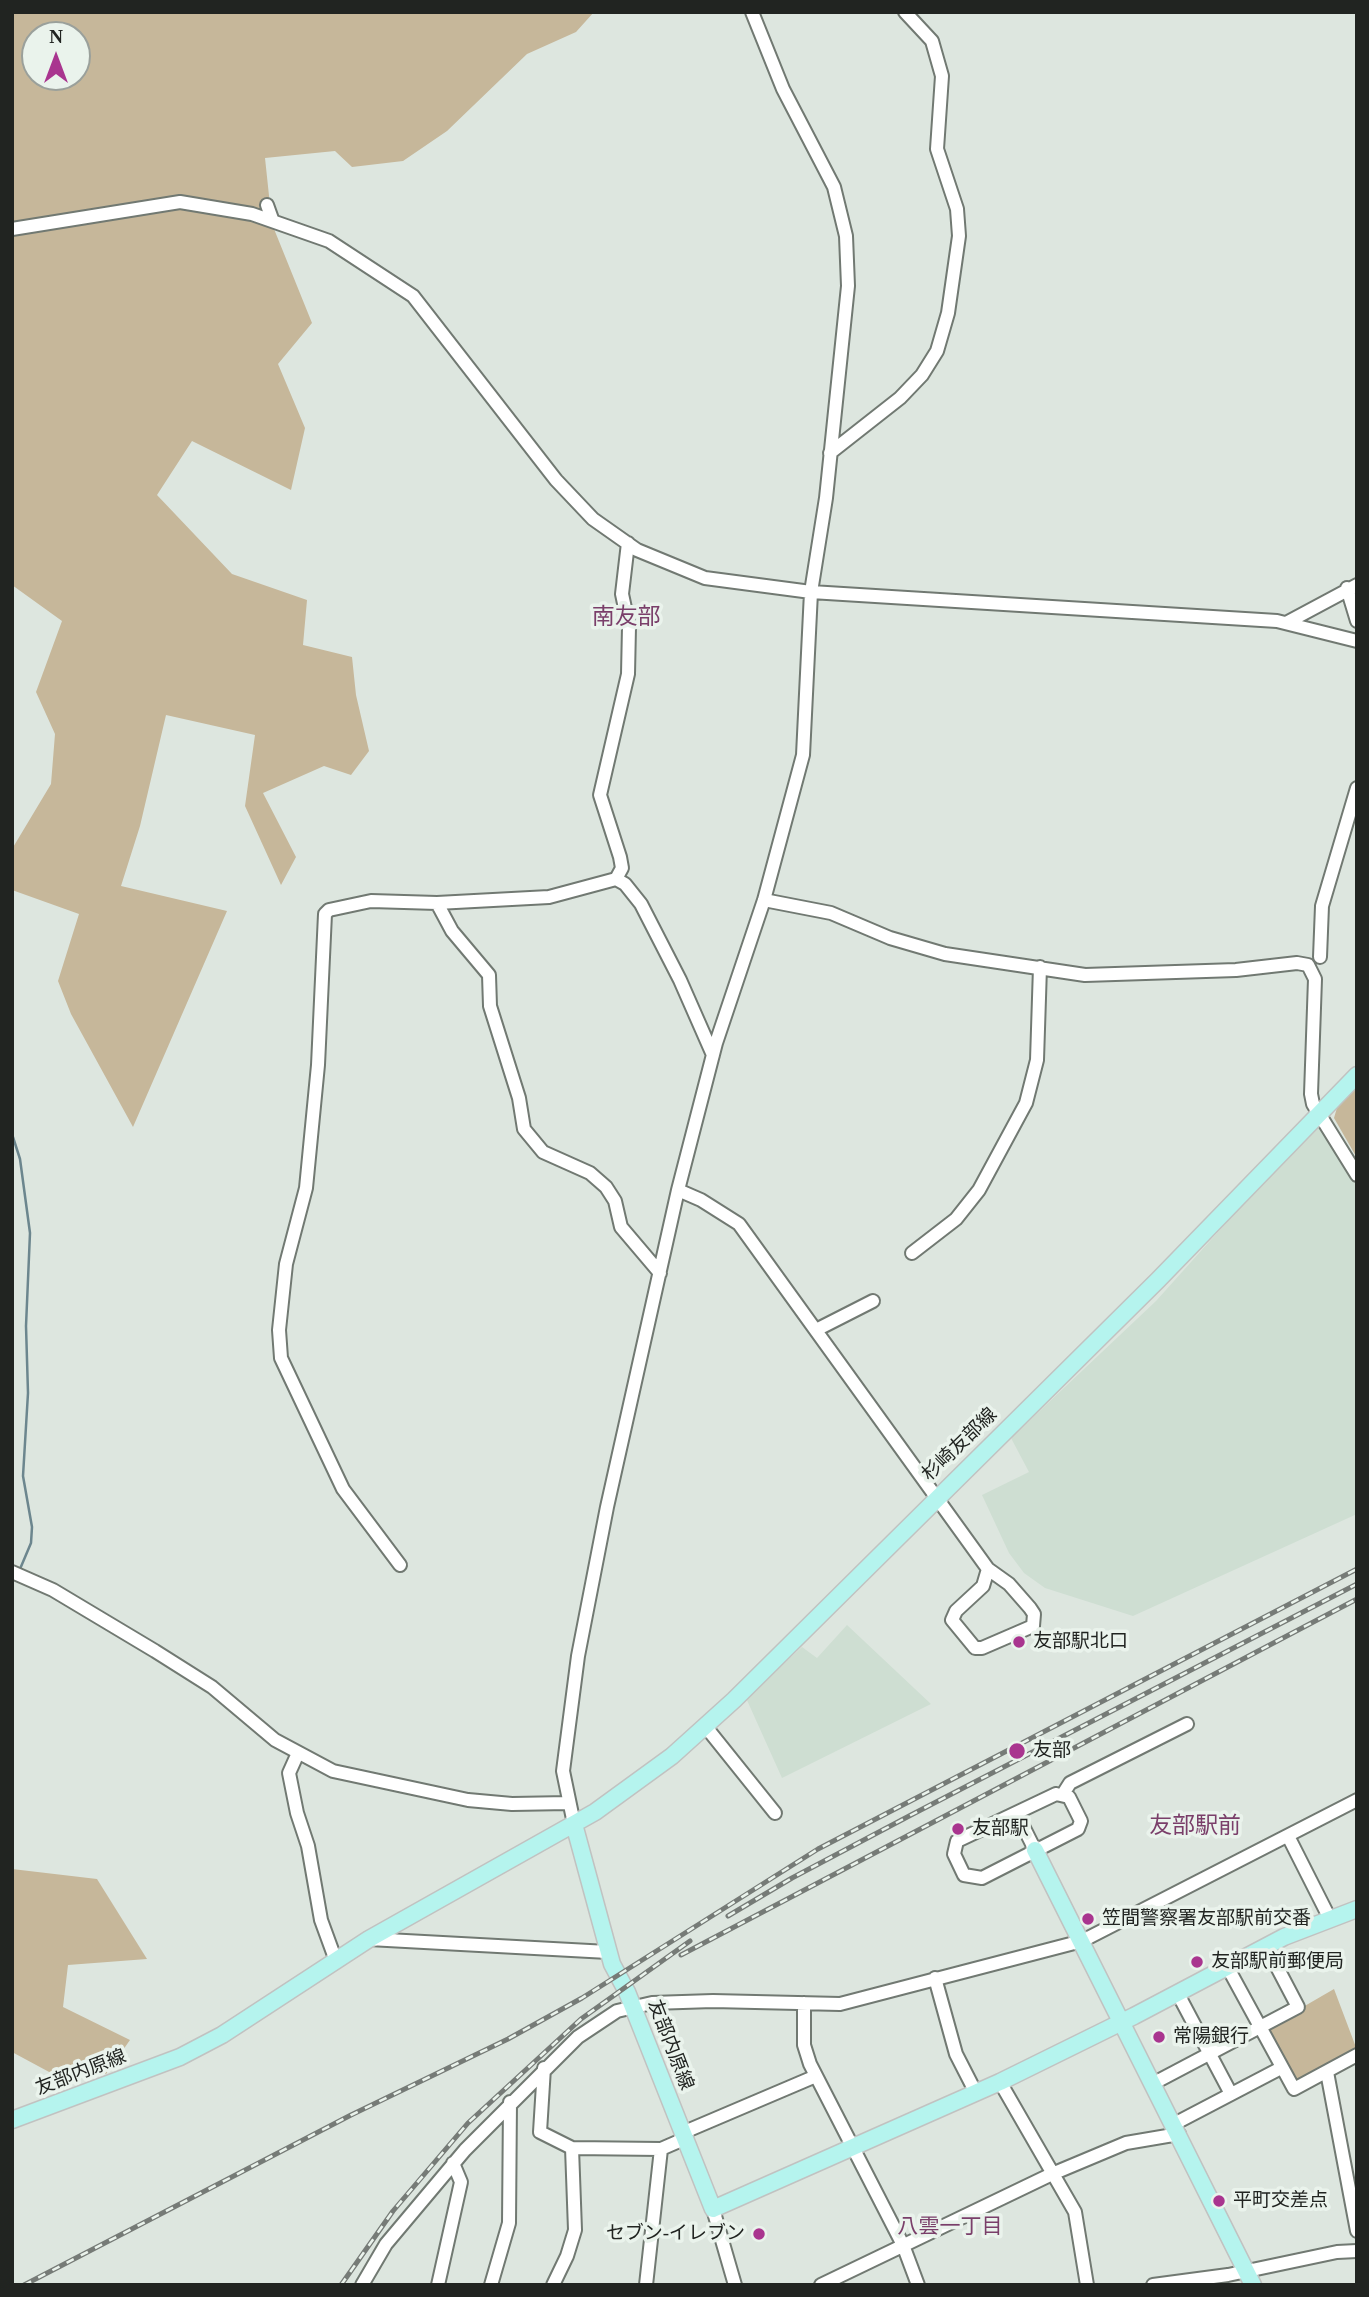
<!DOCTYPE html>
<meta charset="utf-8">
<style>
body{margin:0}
#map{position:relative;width:1369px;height:2297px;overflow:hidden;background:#dde6df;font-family:"Times New Roman",serif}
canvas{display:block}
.frame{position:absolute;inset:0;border:14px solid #212421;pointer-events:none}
.north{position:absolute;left:21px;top:21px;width:70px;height:70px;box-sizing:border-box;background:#eaf3ec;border:2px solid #9aa09b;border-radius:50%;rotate:0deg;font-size:19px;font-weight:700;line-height:28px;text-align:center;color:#212421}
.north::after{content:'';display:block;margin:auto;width:24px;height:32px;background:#a9358f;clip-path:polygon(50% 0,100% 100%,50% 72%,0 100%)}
</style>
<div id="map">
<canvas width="1369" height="2297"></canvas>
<div class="frame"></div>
<div class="north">N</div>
</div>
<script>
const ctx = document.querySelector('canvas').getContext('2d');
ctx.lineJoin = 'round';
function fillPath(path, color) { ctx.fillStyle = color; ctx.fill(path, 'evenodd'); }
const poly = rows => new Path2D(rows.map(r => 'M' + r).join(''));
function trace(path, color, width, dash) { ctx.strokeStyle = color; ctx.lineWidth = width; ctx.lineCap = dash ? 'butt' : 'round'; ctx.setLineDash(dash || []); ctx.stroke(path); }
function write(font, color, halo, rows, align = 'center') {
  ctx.font = font + ' "Times New Roman","Noto Sans JP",serif'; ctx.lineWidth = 7; ctx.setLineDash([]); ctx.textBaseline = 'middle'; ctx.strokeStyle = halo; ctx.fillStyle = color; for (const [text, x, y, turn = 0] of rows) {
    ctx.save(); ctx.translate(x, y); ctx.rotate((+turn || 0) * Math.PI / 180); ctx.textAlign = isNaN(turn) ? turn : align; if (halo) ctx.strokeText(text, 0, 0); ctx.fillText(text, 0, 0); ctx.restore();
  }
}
const built = poly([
 [1314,1125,1325,1127,1357,1181,1357,1514,1133,1616,1045,1588,1024,1573,1009,1553,982,1495,1029,1472,1011,1438,1156,1301],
 [847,1625,931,1704,782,1778,746,1698,802,1647,817,1658]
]);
const green = poly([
 [594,12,576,32,527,54,447,131,403,161,352,167,335,151,265,158,272,224,312,323,278,364,305,428,291,490,192,441,157,495,232,574,307,600,303,645,352,657,356,695,369,751,351,775,324,766,263,793,296,857,281,885,245,806,255,735,166,715,140,826,121,886,227,911,133,1127,71,1014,58,981,79,914,12,890,12,849,51,784,55,734,36,692,62,621,12,585,12,13],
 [35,35,77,35,77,77,35,77],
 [1357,1083,1357,1158,1334,1118,1339,1101],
 [12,1869,97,1879,147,1959,68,1965,63,2007,130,2040,106,2074,51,2073,12,2052],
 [1334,1989,1357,2050,1295,2083,1265,2029]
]);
const stream = poly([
 [12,1134,20,1159,30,1233,26,1326,28,1393,23,1476,32,1527,31,1543,20,1569]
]);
const minor = poly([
 [267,205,272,219],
 [12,229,180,202,252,214,329,241,413,296,556,480,593,519,637,550,705,578,811,592,1277,621,1357,641],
 [830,453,900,398,922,375,937,351,948,313,959,236,957,209,937,149,942,76,932,41,905,12],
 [1347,588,1357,621],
 [1286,623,1357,585],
 [616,879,622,868,620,857,600,795,628,674,629,627,622,594,628,543],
 [764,900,831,913,890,938,945,954,1085,975,1236,970,1297,963,1308,965,1315,979,1311,1094,1313,1104,1357,1175],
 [437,903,452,931,489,975,490,1006,519,1098,524,1129,543,1152,590,1173,606,1187,615,1201,621,1227,660,1273],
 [1320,957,1322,906,1357,788],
 [678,1190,701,1200,739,1224,988,1569,1009,1584,1030,1608,1034,1614,1033,1626,982,1648,975,1648,952,1620,956,1611,983,1586,988,1569],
 [912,1253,956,1219,979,1190,1026,1103,1037,1060,1040,967],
 [816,1330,873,1301],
 [400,1565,343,1489,281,1358,279,1330,286,1264,306,1188,318,1065,325,914,329,910,371,901,437,903,549,897,616,879,625,884,641,904,680,980,713,1055],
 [12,1572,53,1590,155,1651,212,1687,275,1740,333,1771,468,1800,512,1804,568,1803],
 [706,1727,775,1813],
 [298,1753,289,1773,297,1813,308,1846,321,1920,336,1961],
 [1056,1794,1069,1797,1081,1821,1078,1829,982,1878,964,1875,954,1854,957,1841,1056,1794],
 [1063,1794,1070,1783,1187,1724],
 [1017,1814,1035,1850],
 [574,1824,563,1771,578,1656,607,1507,678,1190,716,1043,764,900,803,755,811,592,826,498,848,286,846,236,834,187,783,89,752,12],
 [1288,1836,1329,1917],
 [369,1939,608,1952],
 [1228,1968,1294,2089,1357,2055],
 [935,1978,956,2054,976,2093],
 [1178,1994,1231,2094],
 [804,2003,804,2045,810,2064,903,2245,918,2285],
 [544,2068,540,2132,572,2148,661,2149],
 [1327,2072,1357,2231],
 [1000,2082,1075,2212,1087,2285],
 [1154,2083,1298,2007,1266,1946],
 [1174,2124,1281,2068],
 [682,2133,816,2076],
 [713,2209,735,2285],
 [362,2285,386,2244,465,2150,578,2037,617,2011,652,2003,713,2001,840,2004,1082,1941,1357,1800],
 [438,2285,461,2182,453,2163],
 [491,2285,509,2223,510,2102],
 [553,2285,567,2256,575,2230,572,2148],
 [646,2285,661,2149,684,2139],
 [821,2285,1052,2174,1126,2143,1179,2134],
 [1153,2285,1228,2275,1337,2252,1357,2251]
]);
const major = poly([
 [574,1824,612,1964,627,1992,713,2209,1000,2082,1134,2016,1284,1937,1357,1909],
 [1035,1850,1253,2285],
 [12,2120,180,2057,222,2035,369,1939,595,1812,672,1756,734,1700,1158,1280,1357,1075]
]);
const rail = poly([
 [728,1916,792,1878,911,1815,1357,1584],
 [681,1955,1357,1599],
 [24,2285,351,2115,508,2039,582,1998,818,1849,1357,1569],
 [341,2285,393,2211,468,2123,581,2019,690,1941]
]);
const markers = [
 [1019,1642,7,"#a9358f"],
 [1017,1751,9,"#a9358f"],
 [958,1829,7,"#a9358f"],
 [1088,1919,7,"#a9358f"],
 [1197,1962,7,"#a9358f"],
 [1159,2037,7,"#a9358f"],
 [1219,2201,7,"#a9358f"],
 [759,2234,7,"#a9358f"]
];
const streetNames = [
 ["杉崎友部線",960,1445,-44],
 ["友部内原線",670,2045,69],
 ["友部内原線",81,2073,-21]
];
const poiNames = [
 ["友部駅北口",1033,1642],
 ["友部",1033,1751],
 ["友部駅",972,1829],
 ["笠間警察署友部駅前交番",1102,1919],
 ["友部駅前郵便局",1211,1962],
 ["常陽銀行",1173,2037],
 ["平町交差点",1233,2201],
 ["セブン-イレブン",745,2234,"right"]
];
const neighbourhoodNames = [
 ["八雲一丁目",950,2227]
];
const quarterNames = [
 ["南友部",626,618],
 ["友部駅前",1195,1827]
];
fillPath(built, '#ceded2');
fillPath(green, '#c6b79a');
trace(stream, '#6c868e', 2.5);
trace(minor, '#717972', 16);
trace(major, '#c1c2c1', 19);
trace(minor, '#fff', 12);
trace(major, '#b5f4ee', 16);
trace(rail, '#767b77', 5);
trace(rail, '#eaf3ec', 2.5, [8]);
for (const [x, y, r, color] of markers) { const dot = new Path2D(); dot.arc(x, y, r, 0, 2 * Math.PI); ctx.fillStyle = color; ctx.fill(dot); trace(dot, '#eaf3ec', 2.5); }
write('19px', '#212421', '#eaf3ec', streetNames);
write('19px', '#212421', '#eaf3ec', poiNames, 'left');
write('21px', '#7a3f6a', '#eaf3ec', neighbourhoodNames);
write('23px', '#7a3f6a', '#eaf3ec', quarterNames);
</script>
